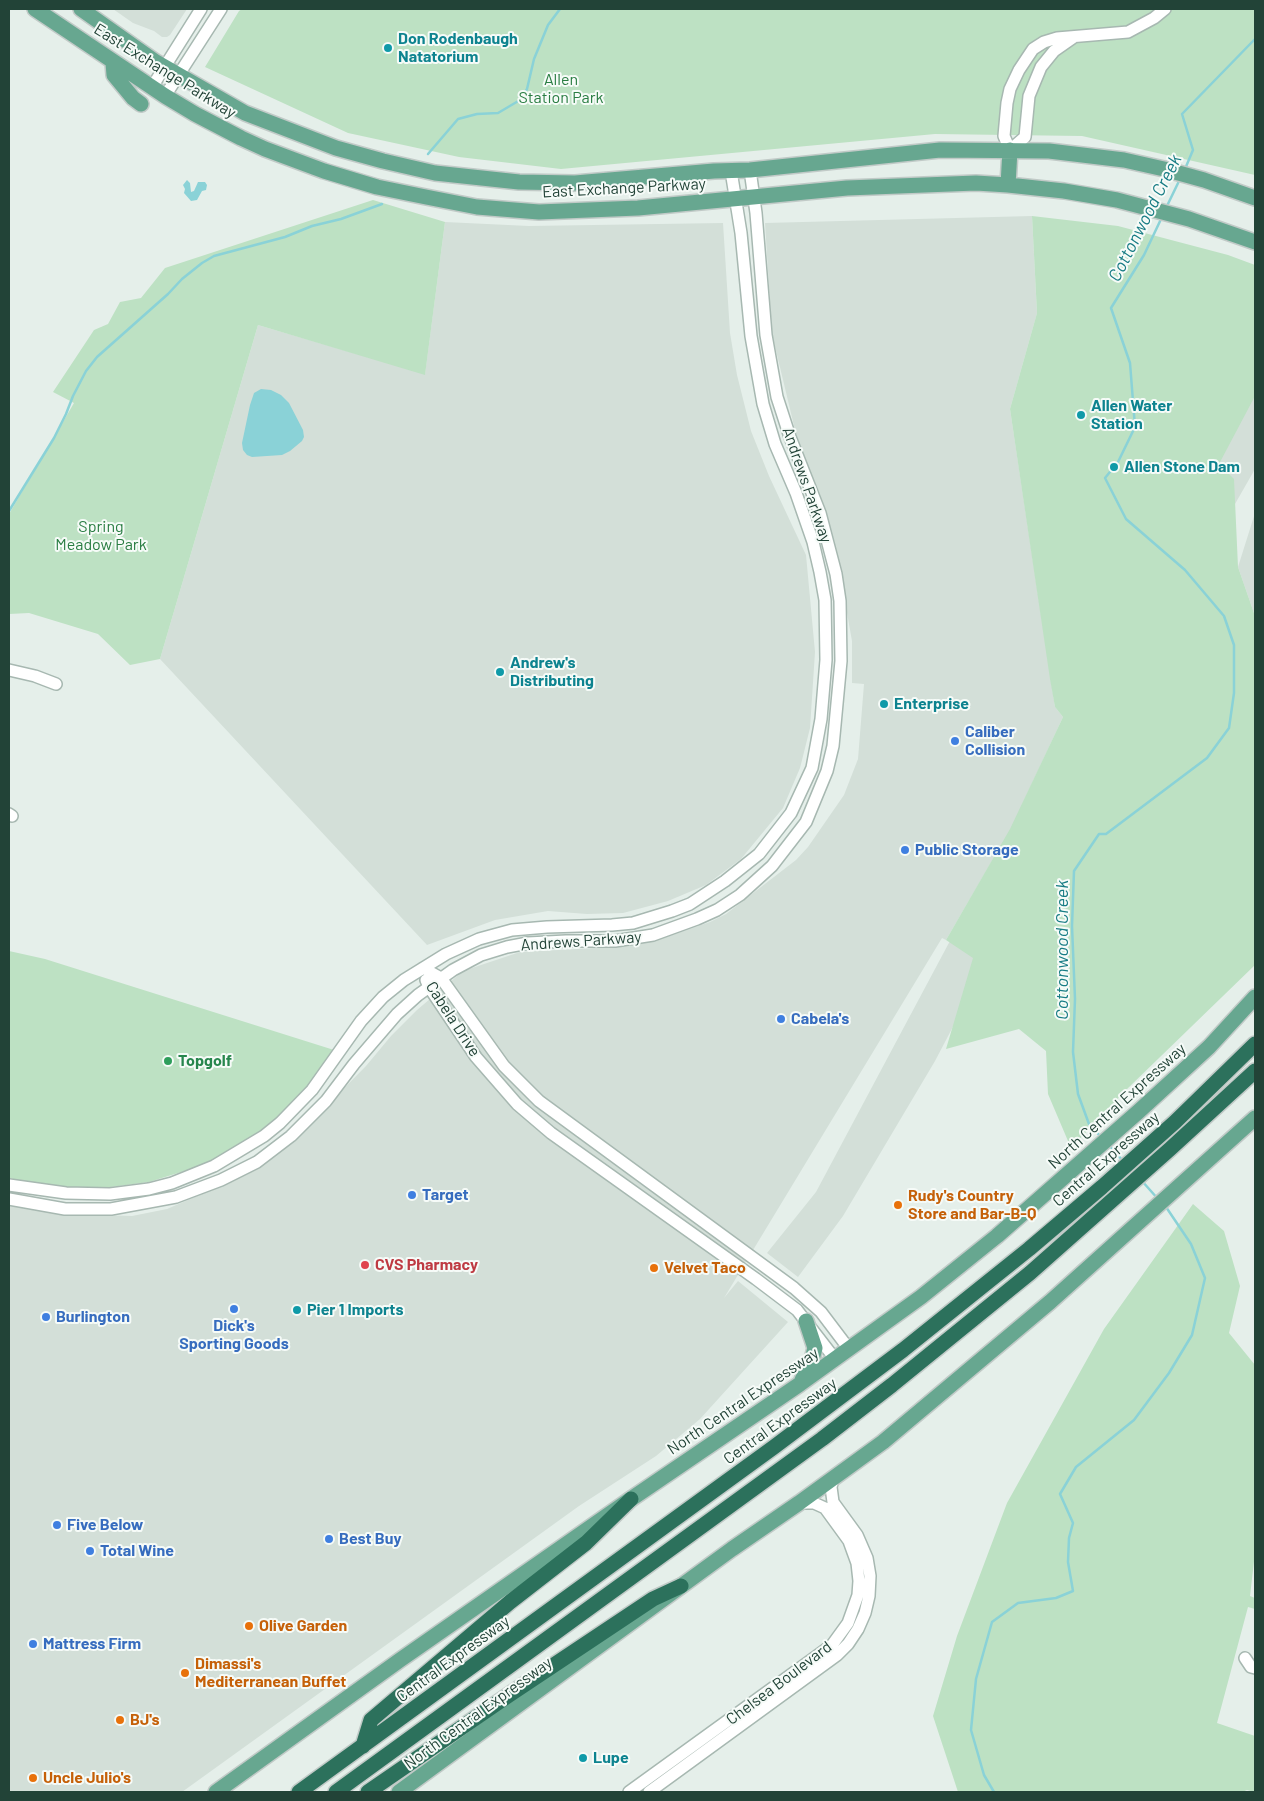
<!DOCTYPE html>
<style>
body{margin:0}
#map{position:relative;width:1264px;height:1801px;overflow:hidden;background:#e5efea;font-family:Barlow,sans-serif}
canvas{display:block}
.frame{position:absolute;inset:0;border:10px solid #224337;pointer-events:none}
</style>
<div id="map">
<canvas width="1264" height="1801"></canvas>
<div class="frame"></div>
</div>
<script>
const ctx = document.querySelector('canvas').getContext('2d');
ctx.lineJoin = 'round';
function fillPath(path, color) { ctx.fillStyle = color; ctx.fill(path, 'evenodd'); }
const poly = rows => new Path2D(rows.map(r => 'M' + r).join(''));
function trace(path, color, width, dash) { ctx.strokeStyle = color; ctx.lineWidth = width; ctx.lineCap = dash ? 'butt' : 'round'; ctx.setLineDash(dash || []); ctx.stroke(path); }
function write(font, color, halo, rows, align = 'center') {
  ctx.font = font + ' Barlow,sans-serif'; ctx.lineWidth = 4; ctx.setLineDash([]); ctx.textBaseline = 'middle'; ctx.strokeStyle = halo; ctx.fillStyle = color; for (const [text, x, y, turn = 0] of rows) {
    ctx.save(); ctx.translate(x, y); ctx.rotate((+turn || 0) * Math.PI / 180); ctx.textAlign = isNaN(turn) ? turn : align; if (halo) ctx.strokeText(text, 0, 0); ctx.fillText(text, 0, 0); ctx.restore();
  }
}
const built = poly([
 [113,9,187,9,170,35,167,37,162,37,154,31,133,23],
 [1032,216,1037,313,1010,409,1055,707,1063,717,1022,805,1172,609,935,1061,843,1216,798,1277,767,1253,816,1192,999,849,946,940,942,938,724,1298,738,1281,788,1322,700,1419,656,1456,579,1506,182,1792,9,1792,9,1204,33,1210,62,1214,132,1216,167,1209,223,1185,293,1140,366,1066,391,1036,417,1010,463,971,520,952,615,947,667,937,710,922,726,914,796,860,808,847,844,795,858,759,864,684,852,683,852,641,834,540,796,434,772,334,765,223],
 [445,222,529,226,723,223,730,333,737,375,751,431,769,476,806,555,815,652,810,728,800,768,783,808,741,859,706,885,668,901,623,913,587,914,548,911,495,920,427,945,160,659,258,325,425,374],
 [1255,382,1255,469,1199,567,1169,546],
 [1255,513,1255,616,1238,567]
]);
const green = poly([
 [242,9,1255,9,1255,175,1082,136,935,134,561,169,459,157,348,133,205,67,239,11],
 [373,200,445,222,425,375,258,325,160,659,130,665,98,634,29,613,9,614,9,514,74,403,53,392,94,330,108,324,120,302,141,298,165,268],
 [1032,216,1118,226,1228,255,1255,265,1255,396,1219,464,1234,479,1238,567,1255,616,1255,965,1126,1090,1071,1148,1048,1094,1046,1051,1019,1029,946,1049,973,958,946,940,1010,829,1063,717,1055,707,1050,679,1010,409,1037,313],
 [9,951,45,959,334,1050,303,1092,278,1118,262,1131,225,1154,194,1168,149,1182,103,1188,79,1189,42,1185,9,1178],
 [1193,1204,1224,1231,1240,1286,1229,1333,1255,1365,1255,1553,1250,1596,1255,1598,1255,1609,1248,1607,1217,1723,1255,1736,1255,1792,1247,1790,1242,1792,958,1792,933,1716,957,1636,1007,1503,1104,1329]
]);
const water = poly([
 [187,180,190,183,191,192,194,191,198,182,205,182,207,185,206,190,202,191,197,200,191,201,184,193,185,189,183,185],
 [261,389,271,390,281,395,289,403,303,430,304,437,302,441,290,451,282,455,252,457,247,455,243,450,242,443,250,405,254,393]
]);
const stream = poly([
 [428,154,458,119,477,114,498,113,520,100,527,89,534,59,548,25,560,9],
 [1185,169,1193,150,1182,114,1255,39],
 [1166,208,1180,179],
 [9,511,54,438,66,414,73,396,86,371,97,357,168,294,182,279,202,263,214,256,285,237,312,226,341,219,382,204],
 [1101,1137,1089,1124,1078,1094,1073,1052,1075,999,1072,926,1074,871,1099,834,1106,834,1207,758,1229,728,1234,693,1234,645,1224,616,1185,570,1126,519,1105,478,1118,462,1135,427,1130,363,1111,308,1144,255,1162,217],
 [1108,1144,1123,1161],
 [1142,1181,1158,1199],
 [994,1792,984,1775,971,1730,976,1679,992,1622,1018,1603,1056,1598,1073,1591,1068,1562,1069,1538,1073,1523,1060,1494,1076,1467,1134,1420,1169,1373,1192,1335,1205,1278,1191,1244,1166,1207]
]);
const minor = poly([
 [1074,37,1054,51,1041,67,1029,96,1025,137,1010,150,1004,136,1007,103,1010,89,1019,70,1033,49,1044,42,1057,38,1128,32,1154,18,1165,9],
 [152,87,201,9],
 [165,96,221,9],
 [9,670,35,676,56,684],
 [9,814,12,816],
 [423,968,441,978,504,1066,539,1101,794,1288,821,1312,849,1349],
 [426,980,429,987,476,1057,517,1104,551,1133,756,1279,797,1310,835,1359],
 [9,1185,66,1193,110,1194,149,1189,172,1183,214,1166,264,1136,280,1123,312,1090,361,1021,383,997,404,980,446,954,479,939,512,930,547,927,612,925,633,923,672,911,690,904,725,881,759,854,791,813,812,768,821,719,826,660,825,600,820,572,813,542,796,493,775,444,763,404,751,336,741,233,731,171],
 [9,1199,65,1209,111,1209,176,1197,221,1180,257,1162,291,1136,326,1101,354,1064,397,1014,418,995,453,970,481,955,507,947,528,943,566,941,615,941,653,935,697,919,717,910,740,895,772,866,806,822,827,771,833,746,841,661,840,601,836,574,820,513,790,437,777,397,766,335,756,213,750,170],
 [1245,1658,1251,1667,1255,1668],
 [629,1792,817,1656,832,1645,848,1623,858,1595,859,1581,857,1563,849,1541,825,1508,814,1503,799,1503],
 [649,1792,837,1655,848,1644,858,1629,865,1613,869,1596,870,1576,867,1558,857,1535,833,1502,831,1487,833,1479]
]);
const major = poly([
 [35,9,165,96,195,114,241,138,265,149,324,171,377,187,426,197,477,207,539,212,638,208,847,188,976,183,1008,185,1064,191,1117,200,1189,219,1255,242],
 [81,9,156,62,245,113,336,148,383,161,435,173,519,182,575,183,714,171,750,170,940,150,1049,151,1124,160,1164,169,1204,180,1255,198],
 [113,63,114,75,133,98,141,104],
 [1008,185,1010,150],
 [802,1380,811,1363,815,1348,806,1321],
 [216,1792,400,1660,631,1499,800,1384,921,1297,997,1236,1138,1112,1209,1047,1255,997],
 [399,1792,732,1549,799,1503,883,1442,1050,1302,1255,1118]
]);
const highway = poly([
 [363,1746,371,1720,510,1602,586,1543,631,1499],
 [299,1792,774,1447,903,1350,1029,1249,1102,1187,1175,1122,1255,1044],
 [336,1792,822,1439,892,1385,1030,1273,1170,1149,1255,1071],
 [368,1792,509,1695,653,1599,681,1586]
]);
const markers = [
 [388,48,5,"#0f9aa8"],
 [1081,415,5,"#0f9aa8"],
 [1114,467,5,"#0f9aa8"],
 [500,672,5,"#0f9aa8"],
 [884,704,5,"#0f9aa8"],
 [955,741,5,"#3f7fe0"],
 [905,850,5,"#3f7fe0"],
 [781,1019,5,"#3f7fe0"],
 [168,1061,5,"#2e9e5b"],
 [412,1195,5,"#3f7fe0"],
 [898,1205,5,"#e8710a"],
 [365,1265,5,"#e0444e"],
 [654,1268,5,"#e8710a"],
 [234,1309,5,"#3f7fe0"],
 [297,1310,5,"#0f9aa8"],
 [46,1317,5,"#3f7fe0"],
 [57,1525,5,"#3f7fe0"],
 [329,1539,5,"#3f7fe0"],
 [90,1551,5,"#3f7fe0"],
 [249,1626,5,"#e8710a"],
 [33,1644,5,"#3f7fe0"],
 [185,1673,5,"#e8710a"],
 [120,1720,5,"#e8710a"],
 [583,1758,5,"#0f9aa8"],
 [33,1778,5,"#e8710a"]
];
const cultureNames = [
 ["Don Rodenbaugh",398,39],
 ["Natatorium",398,57],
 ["Allen Water",1091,406],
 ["Station",1091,424],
 ["Allen Stone Dam",1124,467],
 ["Andrew's",510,663],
 ["Distributing",510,681],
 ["Enterprise",894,704],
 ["Pier 1 Imports",307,1310],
 ["Lupe",593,1758]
];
const streetNames = [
 ["East Exchange Parkway",165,71,32],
 ["East Exchange Parkway",624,188,-3],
 ["Andrews Parkway",807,485,71],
 ["Andrews Parkway",581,941,-4],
 ["Cabela Drive",453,1019,57],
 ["North Central Expressway",1117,1106,-42],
 ["Central Expressway",1106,1159,-41],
 ["North Central Expressway",743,1401,-34],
 ["Central Expressway",780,1421,-36],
 ["Central Expressway",453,1659,-36],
 ["Chelsea Boulevard",779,1683,-37],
 ["North Central Expressway",478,1713,-36]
];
const parkNames = [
 ["Allen",561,80],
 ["Station Park",561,98],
 ["Spring",101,527],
 ["Meadow Park",101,545]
];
const shopNames = [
 ["Caliber",965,732],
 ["Collision",965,750],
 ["Public Storage",915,850],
 ["Cabela's",791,1019],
 ["Target",422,1195],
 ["Burlington",56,1317],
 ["Dick's",234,1326,"center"],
 ["Sporting Goods",234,1344,"center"],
 ["Five Below",67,1525],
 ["Best Buy",339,1539],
 ["Total Wine",100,1551],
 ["Mattress Firm",43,1644]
];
const leisureNames = [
 ["Topgolf",178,1061]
];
const foodNames = [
 ["Rudy's Country",908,1196],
 ["Store and Bar-B-Q",908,1214],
 ["Velvet Taco",664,1268],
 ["Olive Garden",259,1626],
 ["Dimassi's",195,1664],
 ["Mediterranean Buffet",195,1682],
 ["BJ's",130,1720],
 ["Uncle Julio's",43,1778]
];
const healthNames = [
 ["CVS Pharmacy",375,1265]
];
const waterNames = [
 ["Cottonwood Creek",1145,218,-63],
 ["Cottonwood Creek",1062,950,-90]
];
fillPath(built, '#d3dfd8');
fillPath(green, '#bde1c3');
fillPath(water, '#8ad2d7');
trace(stream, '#8ad2d7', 2.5);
trace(minor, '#a7b8b1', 14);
trace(major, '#c1cac7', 18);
trace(highway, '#c1cac7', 18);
trace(minor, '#fff', 11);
trace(major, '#67a790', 15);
trace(highway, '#2c715c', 15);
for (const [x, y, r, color] of markers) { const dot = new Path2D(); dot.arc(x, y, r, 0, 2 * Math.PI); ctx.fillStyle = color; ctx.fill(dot); trace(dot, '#f6fbf8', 2); }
write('bold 16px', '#0d838f', '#f6fbf8', cultureNames, 'left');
write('16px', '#224337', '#f6fbf8', streetNames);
write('16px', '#297d42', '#f6fbf8', parkNames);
write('bold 16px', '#366cbe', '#f6fbf8', shopNames, 'left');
write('bold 16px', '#27864d', '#f6fbf8', leisureNames, 'left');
write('bold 16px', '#c56008', '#f6fbf8', foodNames, 'left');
write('bold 16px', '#be3a42', '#f6fbf8', healthNames, 'left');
write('italic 18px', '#177c84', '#f6fbf8', waterNames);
</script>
